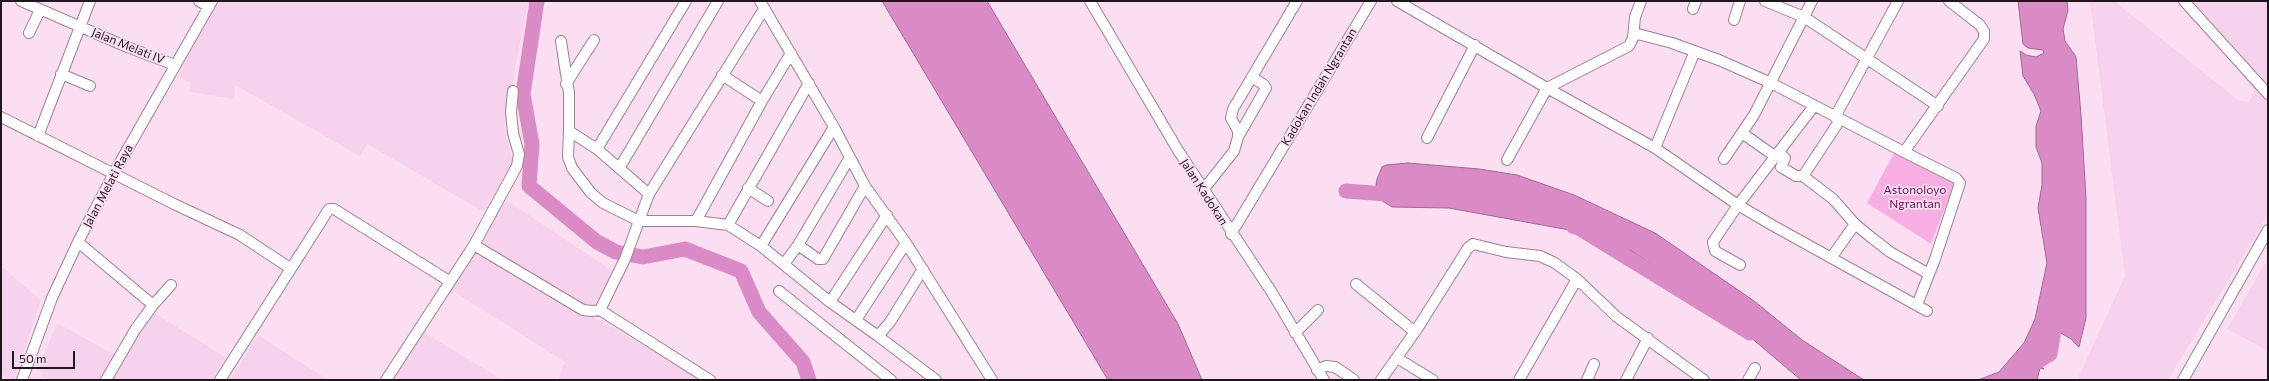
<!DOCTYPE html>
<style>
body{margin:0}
#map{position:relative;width:2269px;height:381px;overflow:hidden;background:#fcdef3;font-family:Commissioner,sans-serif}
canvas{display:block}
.frame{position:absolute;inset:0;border:2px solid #21161e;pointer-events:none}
.scale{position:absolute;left:12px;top:351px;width:63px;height:18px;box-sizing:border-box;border:2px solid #21161e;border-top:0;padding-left:5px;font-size:12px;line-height:14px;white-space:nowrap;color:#21161e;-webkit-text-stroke:3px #fcdef3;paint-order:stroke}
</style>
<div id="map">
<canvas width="2269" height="381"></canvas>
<div class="frame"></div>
<div class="scale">50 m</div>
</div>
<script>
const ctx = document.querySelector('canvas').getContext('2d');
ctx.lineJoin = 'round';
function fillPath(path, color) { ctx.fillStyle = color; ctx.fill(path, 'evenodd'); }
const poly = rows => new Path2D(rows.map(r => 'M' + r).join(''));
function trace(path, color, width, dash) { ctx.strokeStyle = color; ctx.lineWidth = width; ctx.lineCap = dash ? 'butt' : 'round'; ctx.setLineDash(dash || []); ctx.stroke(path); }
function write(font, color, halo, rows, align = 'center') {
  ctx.font = font + ' Commissioner,sans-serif'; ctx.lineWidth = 3.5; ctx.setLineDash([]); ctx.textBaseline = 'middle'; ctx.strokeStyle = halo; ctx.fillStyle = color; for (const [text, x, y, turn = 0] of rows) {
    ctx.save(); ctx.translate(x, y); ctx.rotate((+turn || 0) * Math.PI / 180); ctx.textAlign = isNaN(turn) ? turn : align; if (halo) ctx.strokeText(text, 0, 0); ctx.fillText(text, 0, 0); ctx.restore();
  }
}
const built = poly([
 [218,1,528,1,504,127,513,162,484,212,367,144,360,156,235,85,234,99,189,92,190,82,178,77,206,20],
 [2090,1,2114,1,2238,100,2248,102,2252,97,2254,91,2250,84,2182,1,2268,1,2268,215,2168,380,2077,380,2125,276],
 [506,200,616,273,595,304,583,304,480,243],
 [474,251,638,342,700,380,558,380,565,362,450,289],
 [2265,263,2268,264,2268,351,2227,329],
 [1,266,41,300,14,380,10,380,1,374],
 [151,311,225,357,212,380,111,380],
 [57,323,115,355,100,380,48,380,42,376,40,366],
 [420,330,503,380,392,380],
 [258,335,328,380,230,380]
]);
const green = poly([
 [1894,153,1953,182,1954,185,1931,244,1867,203]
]);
const water = poly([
 [882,1,987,1,1178,324,1202,380,1108,380,882,1],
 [2018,1,2067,1,2068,10,2063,29,2065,41,2076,57,2081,115,2086,198,2086,318,2079,347,2071,339,2061,333,2056,337,2051,351,2039,357,2039,365,2044,369,2040,368,2037,380,1978,380,1999,372,2024,343,2035,319,2047,263,2038,208,2042,185,2042,163,2036,147,2036,126,2041,111,2034,94,2023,76,2020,51,2026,55,2036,57,2044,53,2043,50,2028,48,2023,44,2018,1],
 [1408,163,1479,169,1517,175,1574,195,1655,233,1754,301,1802,340,1864,380,1801,380,1710,303,1633,252,1604,239,1575,231,1449,208,1392,207,1381,200,1376,186,1377,179,1382,167,1386,165,1408,163]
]);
const river = poly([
 [537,1,523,94,532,144,529,186,597,242,616,252,643,257,685,249,741,271,759,312,803,362,809,380],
 [1346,191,1399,195],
 [1574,227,1579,228,1750,333],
 [2006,380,2050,354,2054,330]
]);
const street = poly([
 [21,1,127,47,175,65],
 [199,1,209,7],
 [760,1,834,127,865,186,906,243,992,380],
 [1090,1,1179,152,1271,291,1324,380],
 [1397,1,1547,88,1655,148,1738,205,1772,225,1927,311],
 [1765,1,1804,17,1938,106],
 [2184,1,2268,94],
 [1693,9,1696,1],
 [1734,20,1740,1],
 [29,33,40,10],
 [1634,33,1672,43,1719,60,1771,83,1904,152,1984,39,1984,31,1980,25,1949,1],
 [561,41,569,93,569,131,597,149],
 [61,74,90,86],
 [722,75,762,101],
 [566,84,594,40],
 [1,117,174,204,240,235,290,268],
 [1835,117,1898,1],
 [569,131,568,157,572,168,591,193,603,203,639,221,696,221,728,225,761,246,830,302,878,336,936,380],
 [1742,133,1776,157],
 [38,136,90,1],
 [1238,137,1266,88,1264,85,1252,77],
 [1427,138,1475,45],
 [1655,148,1695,51],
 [1904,152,1956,178,1960,183,1935,259,1917,305],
 [1779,153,1785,158,1781,167,1796,176,1803,176,1840,120],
 [1724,159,1754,115,1812,1],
 [1507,160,1547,88,1629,46,1633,38,1635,17,1641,1],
 [620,167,718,1],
 [1803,176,1833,199,1855,224,1872,238,1890,252,1929,274],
 [748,188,768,201],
 [1203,190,1234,151,1238,137,1238,131,1231,118,1233,109,1297,1],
 [649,194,597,149,686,1],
 [696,221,762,101,791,53],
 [728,225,809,83],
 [1231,234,1371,1],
 [78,242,153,305],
 [474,245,583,310,592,311,600,310,710,380],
 [798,245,818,259,823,259,865,186],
 [761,246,834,127],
 [1831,258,1855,224],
 [784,264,798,245,849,159],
 [1740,265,1715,251,1713,242,1738,205,1814,106],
 [1356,284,1415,332],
 [779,291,891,380],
 [830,302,887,215],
 [600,310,625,259,649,194,764,9],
 [856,320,906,243],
 [1295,333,1318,310],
 [878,336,890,322,923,269],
 [1397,358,1433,380],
 [1317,370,1326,366,1335,367,1354,380],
 [22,380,52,298,78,242,114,173,212,1],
 [106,380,135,330,153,305,171,285],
 [220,380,329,209,334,209,449,281],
 [386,380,474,245,517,166,519,154,513,133,511,112,513,91],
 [1381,380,1417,329,1468,248,1473,244,1506,252,1540,256,1555,263,1577,279,1617,317,1704,380],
 [1519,380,1577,279],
 [1587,380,1594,364],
 [1626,380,1648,338],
 [1748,380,1755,368],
 [2183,380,2268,230]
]);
const streetNames = [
 ["Jalan Melati IV",128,46,22],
 ["Kadokan Indah Ngrantan",1319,87,-59],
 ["Jalan Melati Raya",108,186,-62],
 ["Jalan Kadokan",1204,192,57]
];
const parkNames = [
 ["Astonoloyo",1915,190],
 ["Ngrantan",1915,204]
];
fillPath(built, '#f7d2ec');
fillPath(green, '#f7aee3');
fillPath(water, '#da8bc6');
trace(water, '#a26894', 1);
trace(river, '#da8bc6', 15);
trace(street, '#9d8295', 12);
trace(street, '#fff', 10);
write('12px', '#21161e', '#fcdef3', streetNames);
write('12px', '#6c0a5b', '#fcdef3', parkNames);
</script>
